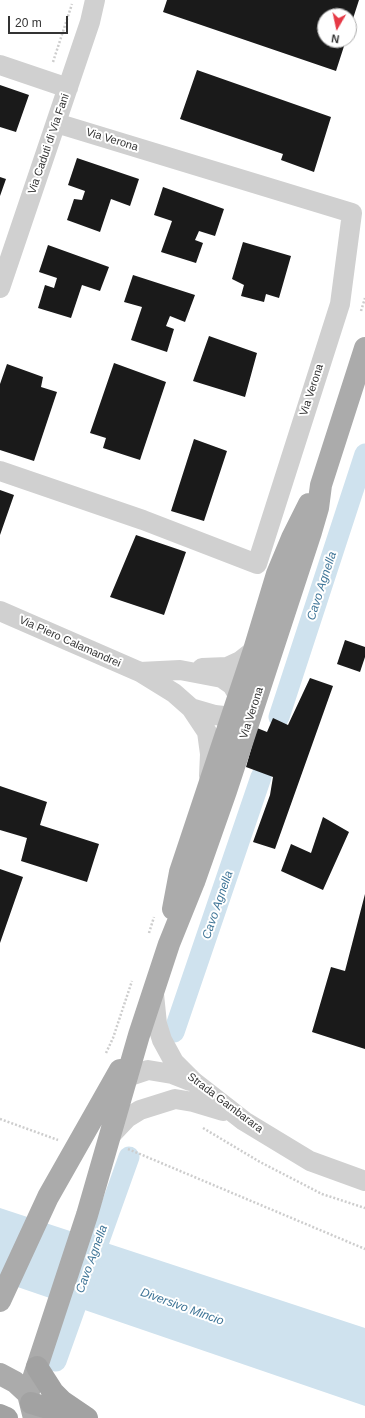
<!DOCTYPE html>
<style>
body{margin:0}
#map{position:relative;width:365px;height:1418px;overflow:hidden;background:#fff;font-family:Helvetica,sans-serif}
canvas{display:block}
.north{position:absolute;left:317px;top:8px;width:40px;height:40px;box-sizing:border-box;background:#fff;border:1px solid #adadad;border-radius:50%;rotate:189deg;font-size:11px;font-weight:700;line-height:16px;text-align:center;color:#333}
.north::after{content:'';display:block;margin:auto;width:14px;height:18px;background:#e63946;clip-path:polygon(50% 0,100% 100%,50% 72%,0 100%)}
.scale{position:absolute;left:8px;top:16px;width:60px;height:18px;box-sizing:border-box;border:2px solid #333;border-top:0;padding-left:5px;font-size:12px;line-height:14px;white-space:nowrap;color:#333;-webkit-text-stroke:3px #fff;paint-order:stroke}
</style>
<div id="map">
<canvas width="365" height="1418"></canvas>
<div class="north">N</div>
<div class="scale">20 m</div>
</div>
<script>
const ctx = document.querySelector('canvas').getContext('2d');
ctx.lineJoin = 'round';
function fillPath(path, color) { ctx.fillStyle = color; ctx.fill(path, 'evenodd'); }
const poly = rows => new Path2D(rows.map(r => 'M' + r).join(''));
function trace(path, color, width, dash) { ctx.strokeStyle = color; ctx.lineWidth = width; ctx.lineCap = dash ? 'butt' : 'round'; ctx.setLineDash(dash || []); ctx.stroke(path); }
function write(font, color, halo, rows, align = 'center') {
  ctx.font = font + ' Helvetica,sans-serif'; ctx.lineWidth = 4; ctx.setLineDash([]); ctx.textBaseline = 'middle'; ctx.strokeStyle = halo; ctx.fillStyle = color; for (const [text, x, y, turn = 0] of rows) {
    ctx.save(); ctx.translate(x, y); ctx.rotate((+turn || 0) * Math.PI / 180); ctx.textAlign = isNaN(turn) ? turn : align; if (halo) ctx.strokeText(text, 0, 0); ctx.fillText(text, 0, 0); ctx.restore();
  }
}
const water = poly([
 [0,1208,365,1328,365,1406,0,1281]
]);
const canal = poly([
 [279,717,365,454],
 [174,1032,261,777],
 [56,1361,129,1157]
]);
const building = poly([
 [167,0,359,0,349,31,349,16,325,16,325,40,346,40,336,71,163,12],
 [197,70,331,117,314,172,281,160,283,154,180,119],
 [0,85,29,95,16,132,0,127],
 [77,158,139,179,130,206,111,199,100,232,67,220,74,199,82,200,85,191,68,185],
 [0,177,6,179,0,196],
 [163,187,224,209,215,236,199,231,195,240,203,243,196,263,161,252,172,221,154,215],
 [243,242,291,256,279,298,266,294,264,302,241,296,244,285,232,279],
 [48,245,109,267,100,291,82,285,71,318,38,308,45,285,54,288,57,278,39,272],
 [133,275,195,295,185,322,170,316,166,326,174,329,167,352,131,340,142,307,124,302],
 [209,336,257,353,245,397,193,381],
 [114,363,166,382,140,460,103,448,106,438,90,433],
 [7,364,43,377,41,387,57,392,34,461,0,450,0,384],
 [194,439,227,451,204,521,171,511],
 [0,490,14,495,0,535],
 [136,535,186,552,164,615,110,597],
 [345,640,365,647,365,657,360,672,337,664],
 [310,678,333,686,275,849,253,842,270,795,273,777,246,767,257,728,267,732,273,718,288,725],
 [0,786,47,802,40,825,99,844,87,882,21,861,27,838,0,830],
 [323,817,349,832,323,890,281,871,291,844,311,853],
 [0,869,23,877,0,943],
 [365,894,365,1049,312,1032,331,967,345,971]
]);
const path = poly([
 [53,62,72,4],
 [361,311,365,298],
 [149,933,154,917],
 [106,1053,113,1038,132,981],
 [0,1119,58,1140],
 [203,1128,260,1162,322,1194,365,1208],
 [128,1149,365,1249]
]);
const minor = poly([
 [0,65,68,88],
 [0,288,90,22,95,0],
 [0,471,143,520,257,564,340,304,352,213,56,123],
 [0,611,140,672,174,693,191,708,207,732,210,754,209,776],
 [202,668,227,667,240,661,254,650],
 [140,672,180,670,222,678,232,685,239,697,241,710],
 [191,708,215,715,232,717,237,715,244,708],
 [154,994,157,1024,162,1040,174,1062,194,1082,244,1121,310,1161,365,1181],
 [127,1077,148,1070,172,1074,190,1081],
 [109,1137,127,1118,140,1110,175,1099,193,1102,223,1111]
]);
const primary = poly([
 [173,909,180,872,254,650,277,574,292,538,309,504],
 [0,1301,48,1197,120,1070],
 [0,1374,15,1382,28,1394,34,1418],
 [28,1394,87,1215,139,1035,169,944,194,882,226,791,311,532,318,508,321,485,365,348]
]);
const trunk = poly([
 [37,1367,53,1392,62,1401,87,1418],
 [31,1403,75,1416],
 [0,1415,7,1418]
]);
const streetNames = [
 ["Via Verona",112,140,17],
 ["Via Caduti di Via Fani",49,144,-71],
 ["Via Verona",312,390,-72],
 ["Via Piero Calamandrei",70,642,24],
 ["Via Verona",252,713,-72],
 ["Strada Gambarara",225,1103,37]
];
const waterNames = [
 ["Cavo Agnella",322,586,-72],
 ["Cavo Agnella",218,905,-71],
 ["Cavo Agnella",92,1259,-70],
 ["Diversivo Mincio",182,1307,20]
];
fillPath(water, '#cfe2ee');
trace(canal, '#cfe2ee', 21);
fillPath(building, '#1a1a1a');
trace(path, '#cdcdcd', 2.5, [2, 2]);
trace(minor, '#d0d0d0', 20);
trace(primary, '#ababab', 22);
trace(trunk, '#a2a2a2', 22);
write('11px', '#333', '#fff', streetNames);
write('italic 12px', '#3f7597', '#fff', waterNames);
</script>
